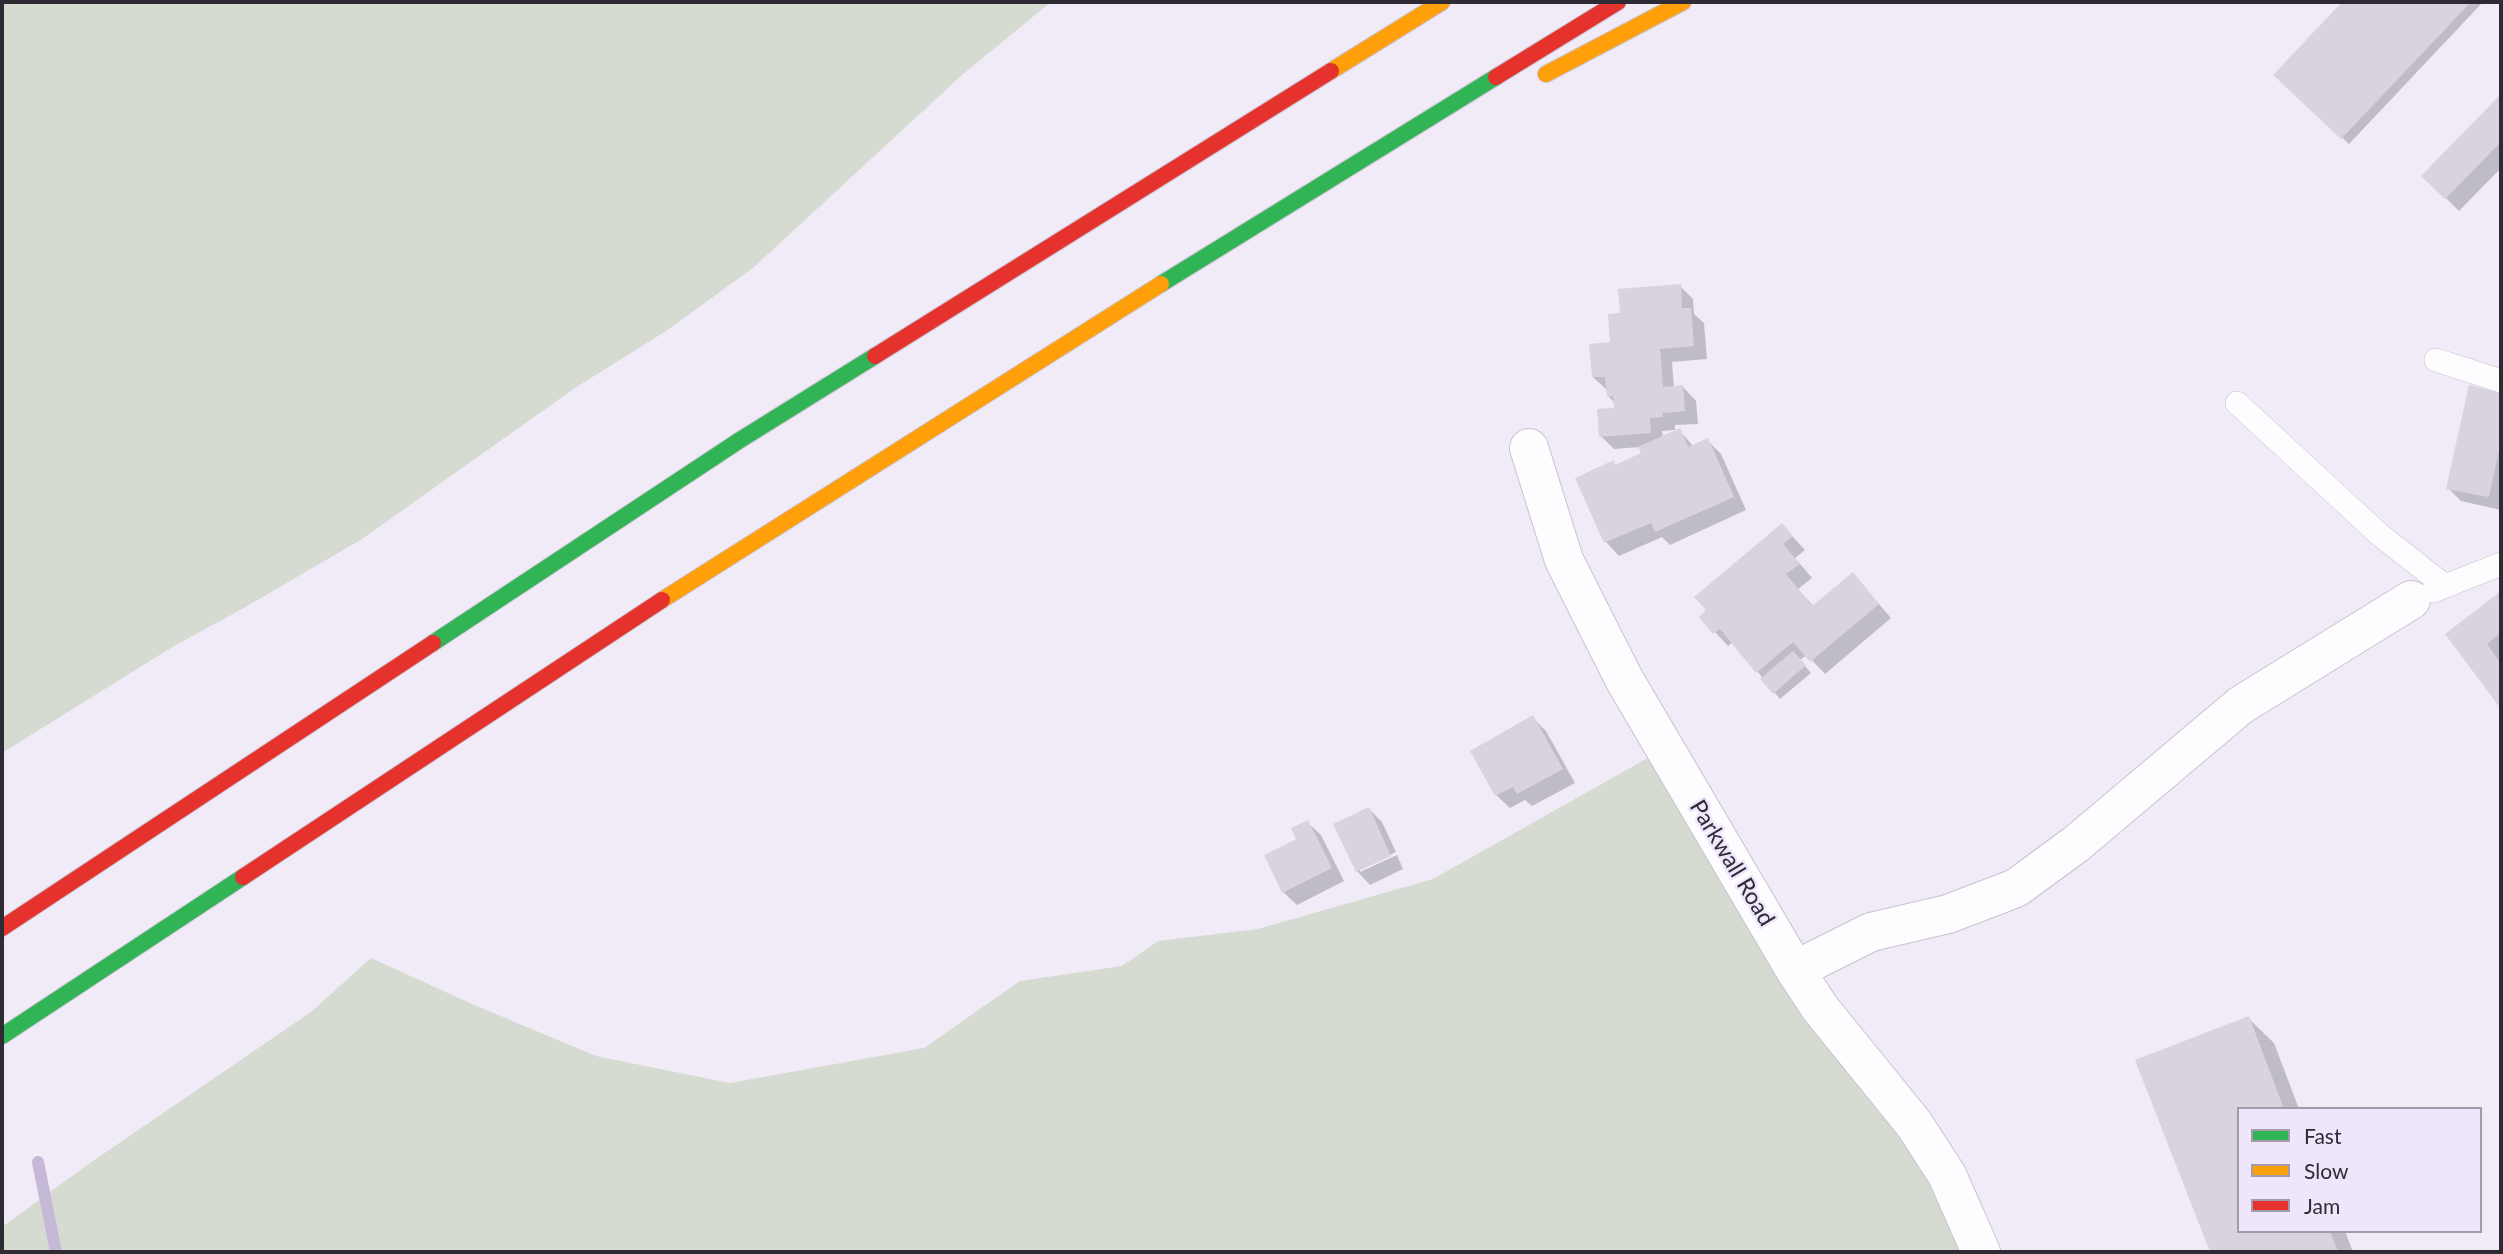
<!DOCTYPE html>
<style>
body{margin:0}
#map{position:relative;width:2503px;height:1254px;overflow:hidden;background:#f0ebf7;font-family:Lato,sans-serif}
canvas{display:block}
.frame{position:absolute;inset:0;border:4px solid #2f2b35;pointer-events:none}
.legend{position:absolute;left:2237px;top:1107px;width:245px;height:126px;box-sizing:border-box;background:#efe6fc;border:2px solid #a29bac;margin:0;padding:9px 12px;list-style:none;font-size:21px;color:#2f2b35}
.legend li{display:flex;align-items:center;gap:14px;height:35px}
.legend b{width:35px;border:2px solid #a29bac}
</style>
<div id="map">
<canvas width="2503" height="1254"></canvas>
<div class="frame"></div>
<ul class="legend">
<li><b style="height:9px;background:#30b455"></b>Fast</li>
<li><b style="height:9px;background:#ff9f0a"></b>Slow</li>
<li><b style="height:9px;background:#e5322d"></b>Jam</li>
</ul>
</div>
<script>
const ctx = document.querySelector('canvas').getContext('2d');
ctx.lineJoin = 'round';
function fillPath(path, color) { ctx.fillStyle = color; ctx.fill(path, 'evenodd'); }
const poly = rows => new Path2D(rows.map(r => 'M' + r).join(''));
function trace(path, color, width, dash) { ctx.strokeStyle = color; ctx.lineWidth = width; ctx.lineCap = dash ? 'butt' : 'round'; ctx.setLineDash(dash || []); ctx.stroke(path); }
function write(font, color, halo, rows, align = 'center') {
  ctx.font = font + ' Lato,sans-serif'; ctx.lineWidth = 5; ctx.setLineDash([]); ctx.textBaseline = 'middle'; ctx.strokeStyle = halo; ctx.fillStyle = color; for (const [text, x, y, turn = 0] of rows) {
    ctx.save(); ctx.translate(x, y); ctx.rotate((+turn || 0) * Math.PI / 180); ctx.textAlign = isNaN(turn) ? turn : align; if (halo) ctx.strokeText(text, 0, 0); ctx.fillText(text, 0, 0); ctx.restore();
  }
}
const green = poly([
 [2,2,1051,2,962,75,753,268,666,331,575,388,362,539,242,609,174,646,2,753],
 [1653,755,1899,1122,1967,1252,2,1252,2,1227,90,1163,311,1012,371,958,472,1004,596,1056,730,1083,924,1048,1020,981,1122,966,1158,941,1258,929,1433,879]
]);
const shadow = poly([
 [2344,2,2483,2,2349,144,2276,75],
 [2501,97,2501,168,2459,211,2424,176],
 [1680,286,1693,299,1694,314,1704,323,1707,359,1672,362,1674,388,1683,387,1696,401,1698,424,1675,425,1675,430,1662,431,1663,438,1679,430,1694,447,1707,440,1721,454,1746,510,1670,545,1662,537,1619,556,1606,542,1578,479,1613,463,1617,466,1644,454,1640,447,1614,449,1601,436,1616,410,1615,403,1608,396,1607,390,1593,377,1612,344,1622,315],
 [2470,388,2501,394,2501,510,2461,501,2448,488],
 [1782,525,1805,550,1795,558,1812,578,1798,589,1814,607,1853,574,1891,618,1825,674,1807,655,1800,660,1811,673,1780,699,1733,642,1728,646,1701,617],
 [2501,594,2501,656,2499,658,2501,662,2501,706,2447,635],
 [1533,718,1546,731,1575,783,1532,806,1525,800,1510,808,1496,795],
 [1369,809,1382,822,1396,852,1360,868,1360,872,1397,855,1403,869,1370,885,1357,871],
 [1307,822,1321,835,1344,881,1297,905,1283,892,1298,840],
 [2248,1018,2274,1043,2299,1109,2239,1109,2239,1231,2345,1231,2353,1252,2212,1252,2137,1061]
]);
const stream = poly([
 [38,1162,56,1252]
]);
const building = poly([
 [2342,2,2471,2,2341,139,2273,75],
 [2501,94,2501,142,2445,199,2421,176],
 [1681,284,1682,308,1691,308,1694,346,1660,349,1663,387,1683,385,1685,411,1662,413,1663,417,1650,418,1651,433,1599,437,1597,409,1614,408,1613,396,1607,397,1605,377,1592,377,1589,344,1610,342,1608,314,1620,313,1618,289],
 [2469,385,2501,393,2501,441,2489,497,2446,489],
 [1680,428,1688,447,1708,438,1734,497,1655,532,1651,523,1604,543,1575,478,1614,460,1615,465,1641,453,1638,447],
 [1782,523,1793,536,1783,544,1800,564,1786,574,1812,606,1853,572,1879,604,1810,662,1793,642,1756,673,1720,629,1713,634,1699,617,1706,610,1694,597],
 [2501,591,2501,633,2487,644,2501,664,2501,709,2445,634],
 [1793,651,1806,665,1773,694,1760,679],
 [1533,715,1563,769,1517,794,1513,787,1495,796,1470,751],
 [1369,807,1391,856,1356,872,1333,824],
 [1308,820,1332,868,1282,893,1264,855,1296,839,1291,828],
 [2249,1016,2284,1109,2239,1109,2239,1231,2330,1231,2338,1252,2210,1252,2135,1060]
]);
const lane = poly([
 [2436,360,2501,381],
 [2237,403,2380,535,2445,586],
 [2433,591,2501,564]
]);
const street = poly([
 [1529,448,1564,560,1624,679,1795,970,1820,1008,1914,1124,1947,1175,1981,1252],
 [1795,970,1871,932,1948,914,2016,888,2076,844,2241,705,2411,600]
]);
const fast = poly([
 [1161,284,1496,77],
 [433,643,740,440,875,356],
 [2,1036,243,877]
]);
const slow = poly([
 [1331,71,1442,2],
 [1546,74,1683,2],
 [662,600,1161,284]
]);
const jam = poly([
 [1496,77,1618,2],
 [875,356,1331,71],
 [243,877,662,600],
 [2,928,433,643]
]);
const streetNames = [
 ["Parkwall Road",1732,863,59]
];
fillPath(green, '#d6dbd2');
fillPath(shadow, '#0003');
trace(stream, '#c5b9d7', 12);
fillPath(building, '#d8d3de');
trace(lane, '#c8c3ce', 24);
trace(street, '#c8c3ce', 40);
trace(fast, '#c8c3ce', 18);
trace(slow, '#c8c3ce', 18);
trace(jam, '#c8c3ce', 18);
trace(lane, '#fdfcfe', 23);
trace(street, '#fdfcfe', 38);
trace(fast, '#30b455', 16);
trace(slow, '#ff9f0a', 16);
trace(jam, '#e5322d', 16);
write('23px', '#2f2b35', '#efe6fc', streetNames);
</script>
